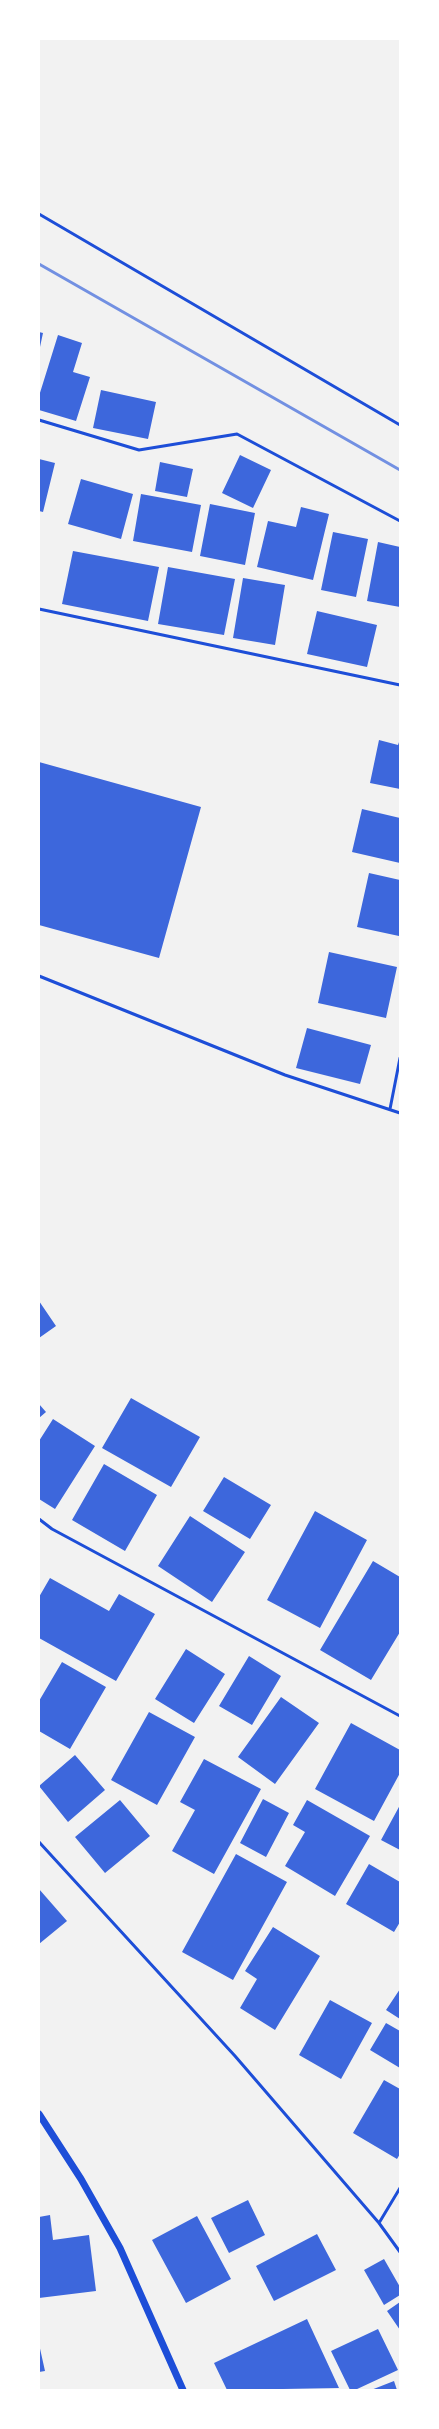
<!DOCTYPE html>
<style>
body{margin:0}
#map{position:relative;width:439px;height:2429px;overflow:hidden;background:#f2f2f2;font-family:Ubuntu,sans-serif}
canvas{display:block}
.frame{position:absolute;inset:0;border:40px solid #fff;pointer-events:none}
</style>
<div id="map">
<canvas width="439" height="2429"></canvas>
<div class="frame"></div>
</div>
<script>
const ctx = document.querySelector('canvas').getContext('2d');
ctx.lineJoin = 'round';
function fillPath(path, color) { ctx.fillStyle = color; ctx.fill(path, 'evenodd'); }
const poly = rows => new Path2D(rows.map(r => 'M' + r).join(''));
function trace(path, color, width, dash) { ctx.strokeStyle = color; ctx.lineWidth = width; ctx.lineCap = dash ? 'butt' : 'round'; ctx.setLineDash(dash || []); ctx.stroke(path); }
const building = poly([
 [39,332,43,333,40,347,39,347],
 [58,335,82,343,73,372,90,377,76,421,39,410,39,396],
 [101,390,156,402,148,439,93,428],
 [240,455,271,470,253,508,222,493],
 [39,459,55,463,43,512,39,511],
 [160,462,193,469,187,497,155,491],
 [81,479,133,494,121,539,68,524],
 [141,494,201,505,192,552,133,541],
 [210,504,255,513,245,565,200,556],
 [301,507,329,514,313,580,257,567,268,521,296,527],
 [333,532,368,539,356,597,321,590],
 [378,542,400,547,400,607,367,601],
 [73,551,159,567,148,621,62,604],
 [168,567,235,579,224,635,158,624],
 [243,578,285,585,275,645,233,638],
 [317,611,377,625,367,667,307,654],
 [400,739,400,789,370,783,379,740,398,745],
 [39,762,201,807,159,958,39,925],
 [362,809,400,818,400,863,352,852],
 [369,873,400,880,399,936,357,927],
 [329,952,397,967,386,1018,318,1003],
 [307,1028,371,1045,360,1084,296,1068],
 [39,1301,56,1326,39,1338],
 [131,1398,200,1437,171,1487,102,1448],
 [39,1404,46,1412,39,1418],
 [53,1419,95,1446,55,1509,39,1499,39,1441],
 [104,1464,157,1495,125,1551,72,1520],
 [224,1477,271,1505,250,1539,203,1511],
 [315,1511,367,1540,320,1628,267,1600],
 [190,1516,245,1552,212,1602,158,1566],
 [373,1561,400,1577,400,1632,371,1680,320,1650],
 [50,1578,109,1611,119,1594,155,1614,116,1681,39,1638,39,1597],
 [186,1649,225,1674,194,1723,155,1699],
 [249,1656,281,1676,252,1725,219,1706],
 [62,1662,106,1687,70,1749,39,1731,39,1701],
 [281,1697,319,1723,275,1784,238,1757],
 [149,1712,195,1737,157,1805,111,1780],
 [351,1723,400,1750,400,1773,374,1821,315,1789],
 [75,1755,105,1790,68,1822,39,1786],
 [204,1759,261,1789,214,1874,172,1851,195,1810,180,1802],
 [263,1799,289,1813,266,1857,240,1843],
 [120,1800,150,1836,105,1873,75,1837],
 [307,1800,370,1836,335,1896,285,1866,305,1832,293,1825],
 [400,1805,400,1850,381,1840],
 [236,1854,287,1882,233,1980,182,1952],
 [369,1864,400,1882,400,1922,394,1932,346,1904],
 [39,1889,67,1921,39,1944],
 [273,1927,320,1956,275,2030,240,2008,257,1979,245,1971],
 [400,1989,400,2019,386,2010],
 [330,2000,372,2023,341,2079,299,2055],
 [386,2023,400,2031,400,2068,370,2050],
 [384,2080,400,2089,400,2154,397,2159,353,2133],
 [248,2200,265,2235,229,2253,211,2218],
 [50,2215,53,2240,89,2235,96,2291,39,2298,39,2217],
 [197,2216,231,2279,186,2303,152,2240],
 [317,2234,336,2270,274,2301,256,2266],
 [384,2259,400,2287,400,2295,384,2305,364,2270],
 [400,2302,400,2330,387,2311],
 [307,2319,339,2388,227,2390,214,2363],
 [378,2329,398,2370,355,2390,350,2390,331,2351],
 [39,2344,45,2371,39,2372],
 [394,2381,397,2390,371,2390]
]);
const service = poly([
 [39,214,400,425],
 [39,420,139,450,237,434,400,521],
 [39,609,400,685],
 [39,976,285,1075,400,1113],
 [390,1109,400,1058],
 [39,1519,52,1529,400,1716],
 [39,1842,235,2056,379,2223,400,2252],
 [379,2223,400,2188]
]);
const tertiary = poly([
 [39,2114,81,2179,120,2248,183,2390]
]);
const rail = poly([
 [39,264,400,470]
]);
fillPath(building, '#3d67dc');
trace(service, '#1d4ed8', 3);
trace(tertiary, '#1d4ed8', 7);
trace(rail, '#7290e2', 3);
</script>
